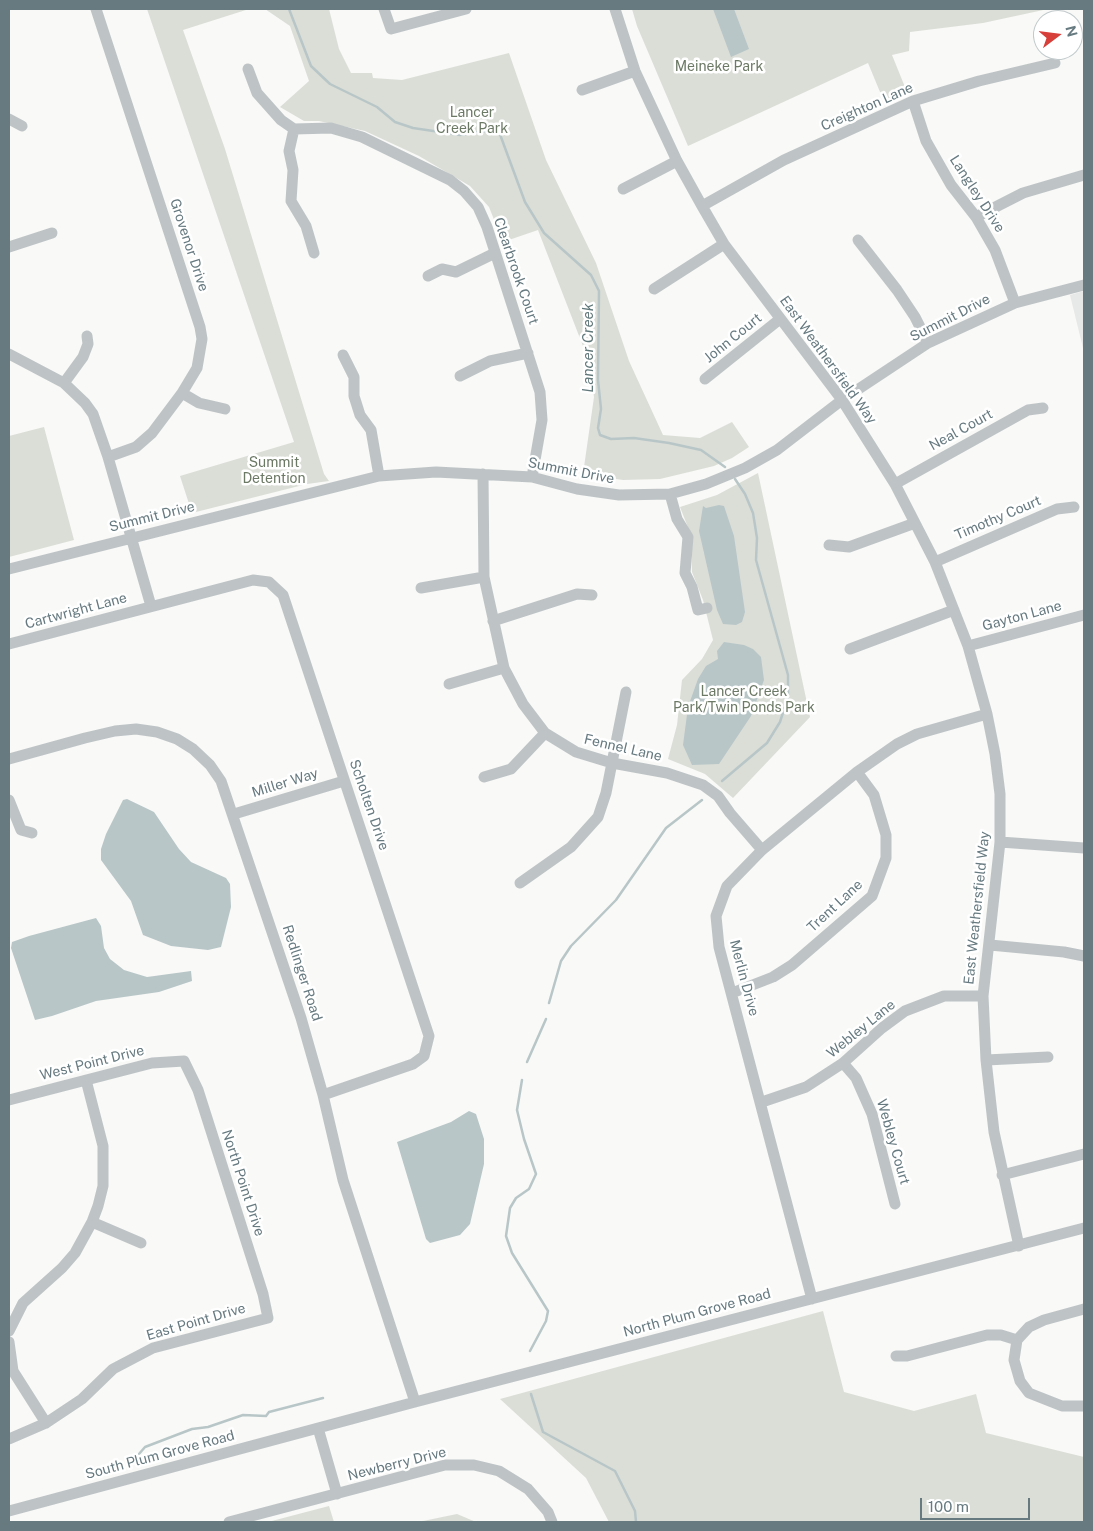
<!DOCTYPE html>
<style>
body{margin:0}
#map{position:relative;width:1093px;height:1531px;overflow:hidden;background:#f9f9f7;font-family:"Public Sans",sans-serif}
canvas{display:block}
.frame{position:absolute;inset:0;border:10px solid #667a80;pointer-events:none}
.north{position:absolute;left:1033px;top:10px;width:50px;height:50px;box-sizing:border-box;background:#fff;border:1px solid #c2cacc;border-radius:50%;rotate:75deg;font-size:14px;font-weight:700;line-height:20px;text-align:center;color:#667a80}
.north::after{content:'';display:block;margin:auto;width:18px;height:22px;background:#d73f3a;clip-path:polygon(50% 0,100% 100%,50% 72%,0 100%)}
.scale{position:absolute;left:920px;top:1498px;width:110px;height:22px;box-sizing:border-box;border:2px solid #667a80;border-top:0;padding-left:6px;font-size:15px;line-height:18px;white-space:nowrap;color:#667a80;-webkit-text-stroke:4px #fff;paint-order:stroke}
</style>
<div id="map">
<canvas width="1093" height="1531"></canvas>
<div class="frame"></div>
<div class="north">N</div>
<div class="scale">100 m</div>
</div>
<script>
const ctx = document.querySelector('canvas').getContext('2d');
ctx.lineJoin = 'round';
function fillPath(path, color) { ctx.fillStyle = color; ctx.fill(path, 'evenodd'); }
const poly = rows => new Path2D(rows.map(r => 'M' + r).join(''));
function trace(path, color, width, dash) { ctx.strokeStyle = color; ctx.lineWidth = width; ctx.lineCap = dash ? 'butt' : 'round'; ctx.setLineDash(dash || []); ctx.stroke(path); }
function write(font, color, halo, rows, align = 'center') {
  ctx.font = font + ' "Public Sans",sans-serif'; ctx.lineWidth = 5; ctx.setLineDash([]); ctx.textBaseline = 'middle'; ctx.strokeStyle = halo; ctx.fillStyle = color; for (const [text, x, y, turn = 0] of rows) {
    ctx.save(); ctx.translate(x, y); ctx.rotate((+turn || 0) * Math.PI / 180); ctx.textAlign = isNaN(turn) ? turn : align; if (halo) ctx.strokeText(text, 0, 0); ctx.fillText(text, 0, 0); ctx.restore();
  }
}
const built = poly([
 [1084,291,1084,352,1070,295]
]);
const green = poly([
 [147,9,249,9,183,30,225,149,324,474,329,481,307,484,192,513,180,476,294,442],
 [265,9,329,9,339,49,351,73,372,73,373,78,402,80,509,53,546,160,596,263,629,361,663,435,700,438,732,422,749,447,732,458,714,466,660,479,623,480,583,474,594,397,588,359,538,230,503,242,489,207,470,186,419,156,365,131,319,121,304,121,280,107,309,81,290,26],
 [632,9,1048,9,983,23,910,32,909,51,892,55,907,92,885,104,868,63,688,146,637,26],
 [44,427,74,540,9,557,9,436],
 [758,473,810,717,733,798,705,774,668,759,677,725,682,680,702,659,713,640,703,600,692,572,691,535,680,507,717,495],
 [823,1311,844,1392,914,1411,976,1394,986,1433,1084,1457,1084,1522,609,1522,586,1478,500,1399],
 [329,1506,334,1522,268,1522],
 [457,1514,476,1522,418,1522,423,1521]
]);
const water = poly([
 [713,9,734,9,749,49,731,57],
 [719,505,724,506,734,536,745,612,742,622,736,625,723,624,717,610,699,531,703,506,706,508],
 [724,642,744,645,753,649,761,657,764,680,751,716,719,764,692,765,683,745,688,707,698,679,706,666,718,659,717,651],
 [127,799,154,812,179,849,191,862,226,878,230,884,231,907,221,947,208,950,171,946,143,935,131,901,101,860,101,849,106,834,123,800],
 [96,918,101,926,104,948,110,959,124,970,147,977,191,971,192,981,159,992,96,1001,52,1016,35,1020,11,948,12,942,29,936],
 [469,1111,476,1114,484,1139,484,1164,470,1224,460,1235,430,1243,426,1239,397,1142,451,1122]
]);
const stream = poly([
 [289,9,311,66,330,84,377,107,395,122,413,128,460,135,498,129,525,202,544,233,591,275,599,291,598,380,601,409,598,428,600,435,611,439,634,438,669,443,701,450,725,467],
 [722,781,767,743,780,722,788,697,788,675,756,560,757,538,753,513,745,494,735,479],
 [549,1003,561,961,571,946,616,900,666,828,702,800],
 [527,1062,546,1019],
 [522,1080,517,1110,524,1139,536,1174,529,1189,516,1198,510,1208,506,1236,512,1253,548,1311,546,1321,530,1351],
 [531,1394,543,1432,615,1471,635,1511,636,1522],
 [139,1454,145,1447,192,1429,208,1427,243,1415,266,1416,269,1412,323,1398]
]);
const minor = poly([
 [96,9,200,327,202,339,197,368,182,393,152,433,136,447,108,457],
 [384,9,391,29,466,9],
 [615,9,635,71,677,161,702,206,724,244,842,400,895,484,935,562,968,646,987,714,995,754,1000,794,1000,842,983,996,986,1060,994,1132,1019,1246],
 [248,69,257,93,281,120,294,129,331,128,362,137,450,180,464,191,478,207,487,227,540,392,542,420,532,477],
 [582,90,635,71],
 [913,101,926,141,951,185,976,217,995,250,1015,303],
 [9,119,22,126],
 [294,129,289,151,293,170,291,201,306,226,314,253],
 [623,189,677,161],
 [702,206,784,160,913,101,979,81,1055,63],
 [976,217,1023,193,1084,175],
 [858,240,897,290,915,317,928,343],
 [9,247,52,233],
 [428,276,442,269,456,272,495,253],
 [654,289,724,244],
 [9,354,64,383,85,403,93,414,108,457,151,606],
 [343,355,354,377,354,396,360,415,371,430,379,476],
 [460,376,490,361,528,353],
 [705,379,780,319],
 [64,383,83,357,88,344,87,336],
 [182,393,199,403,225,409],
 [483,474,484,577,504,668,523,704,545,733,576,752,612,763,667,773,703,785,718,796,730,813,762,850],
 [895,484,1028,410,1043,408],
 [670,494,677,519,688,537,685,573,692,587,698,610,707,608],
 [829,545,849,547,915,523],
 [935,562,1057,509,1074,507],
 [9,569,379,476,436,472,532,477,577,489,619,495,670,494,706,484,745,468,777,450,842,400,928,343,1015,303,1084,285],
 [421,588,484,577],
 [493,621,577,594,592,595],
 [9,644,253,580,269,582,283,595,429,1036,424,1056,413,1064,323,1095],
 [968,646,1084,615],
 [850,649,954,610],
 [449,684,504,668],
 [9,759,85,738,115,731,136,729,157,732,177,739,193,749,210,765,221,781,301,1018,323,1095,343,1180,415,1402],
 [484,777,511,769,545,733],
 [9,800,21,830,32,833],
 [234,814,344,781],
 [1000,842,1084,848],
 [520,883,571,847,598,817,606,793,626,692],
 [990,945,1064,952,1084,956],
 [732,993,773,977,792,965,872,896,886,858,886,835,874,795,857,772],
 [986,1060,1048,1057],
 [843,1063,856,1078,872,1114,895,1204],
 [9,1100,152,1063,184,1061,198,1090,263,1294,268,1318,153,1348,113,1369,82,1399,46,1423,9,1439],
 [762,1102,806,1087,843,1063,882,1028,905,1011,944,996,983,996],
 [1002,1175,1084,1154],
 [92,1222,141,1243],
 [812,1299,719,947,716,916,727,886,762,850,857,772,897,744,917,734,987,714],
 [1084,1309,1044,1320,1029,1327,1017,1340,1014,1360,1020,1381,1029,1393,1062,1406,1084,1406],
 [9,1331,23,1303,62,1268,75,1253,92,1222,98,1206,103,1186,103,1146,86,1080],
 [9,1342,13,1371,46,1423],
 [896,1356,907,1356,987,1335,1001,1335,1017,1340],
 [318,1428,337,1494],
 [9,1511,415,1402,1084,1228],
 [229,1522,445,1465,474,1465,499,1471,528,1489,548,1512,552,1522]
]);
const parkNames = [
 ["Meineke Park",719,67],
 ["Lancer",472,113],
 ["Creek Park",472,129],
 ["Summit",274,463],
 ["Detention",274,479],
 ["Lancer Creek",744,692],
 ["Park/Twin Ponds Park",744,708]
];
const streetNames = [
 ["Creighton Lane",867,107,-24],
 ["Langley Drive",977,194,57],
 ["Grovenor Drive",189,245,72],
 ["Clearbrook Court",516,271,71],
 ["Summit Drive",950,318,-27],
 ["John Court",733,338,-39],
 ["East Weathersfield Way",828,360,54],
 ["Neal Court",961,430,-29],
 ["Summit Drive",571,471,11],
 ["Summit Drive",152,517,-14],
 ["Timothy Court",998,518,-23],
 ["Cartwright Lane",76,611,-15],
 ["Gayton Lane",1022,616,-15],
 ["Fennel Lane",623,748,13],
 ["Miller Way",285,783,-17],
 ["Scholten Drive",369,805,71],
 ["Trent Lane",835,906,-43],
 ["East Weathersfield Way",977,908,-84],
 ["Redlinger Road",302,973,72],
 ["Merlin Drive",744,978,75],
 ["Webley Lane",861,1029,-39],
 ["West Point Drive",92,1063,-14],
 ["Webley Court",893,1142,74],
 ["North Point Drive",243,1183,72],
 ["North Plum Grove Road",697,1313,-15],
 ["East Point Drive",196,1322,-16],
 ["South Plum Grove Road",160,1455,-15],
 ["Newberry Drive",397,1464,-14]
];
const waterNames = [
 ["Lancer Creek",588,348,-90]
];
fillPath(built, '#e7e9e8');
fillPath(green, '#dbded7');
fillPath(water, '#b8c6c8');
trace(stream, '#b8c6c8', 2.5);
trace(minor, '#bec4c6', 11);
write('14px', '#6c7965', '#fff', parkNames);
write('14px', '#667a80', '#fff', streetNames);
write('italic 15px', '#61787a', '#fff', waterNames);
</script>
